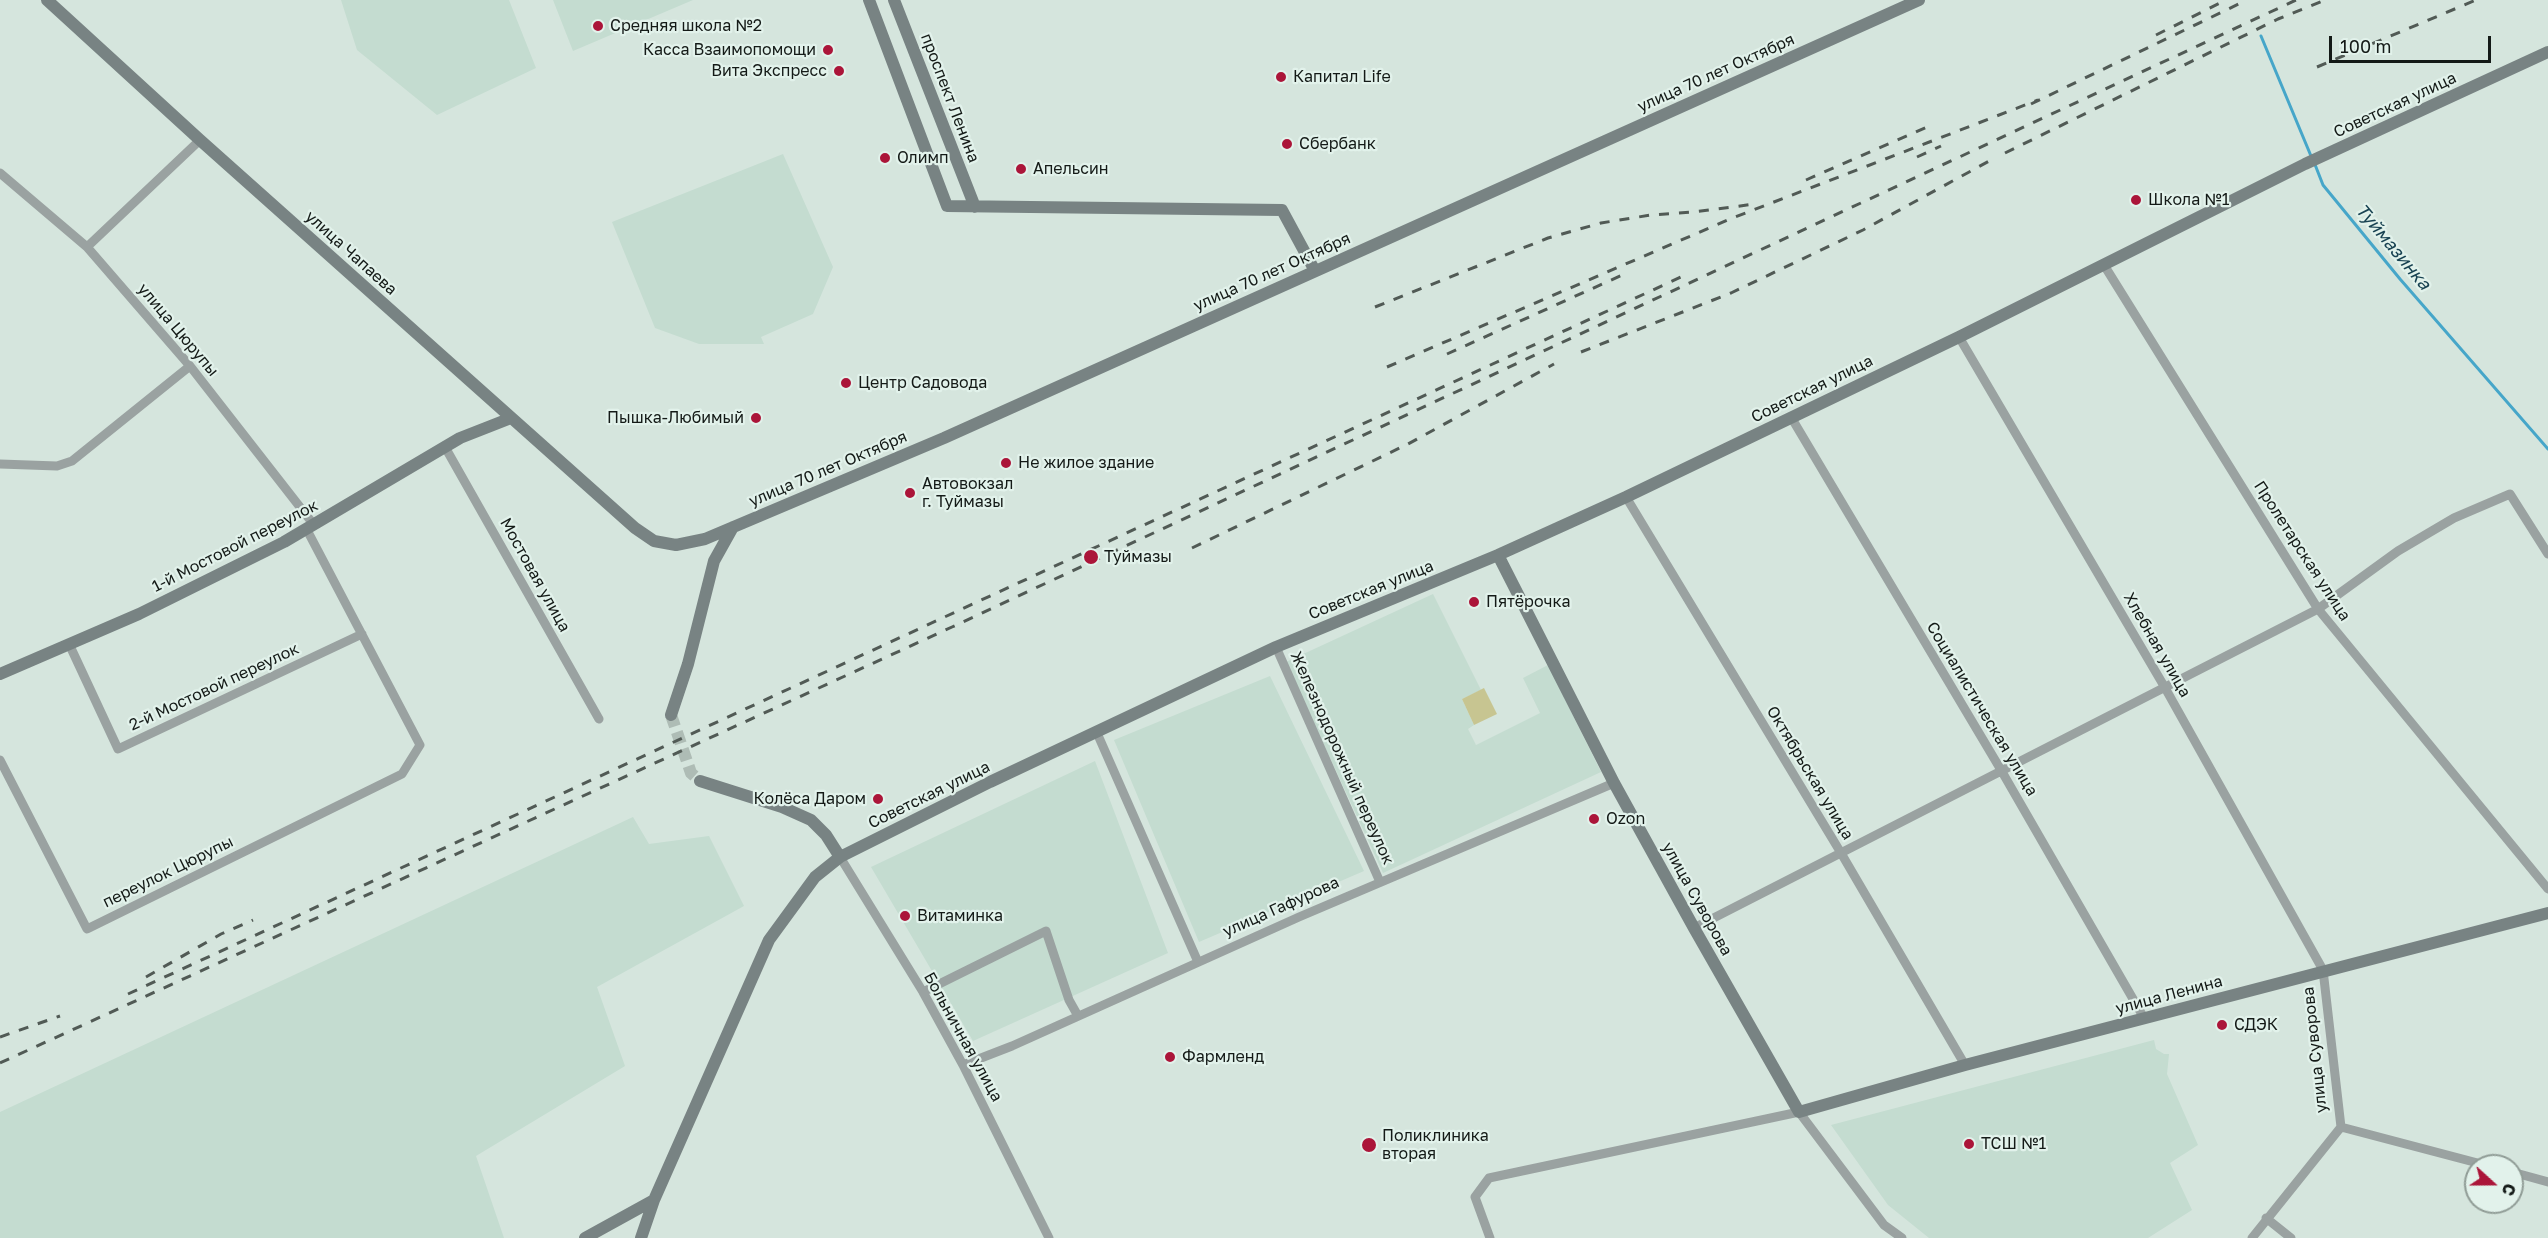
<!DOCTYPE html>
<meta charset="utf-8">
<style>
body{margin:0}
#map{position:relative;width:2548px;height:1238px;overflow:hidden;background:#d5e5dd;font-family:"Golos Text",sans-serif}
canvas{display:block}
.north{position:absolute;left:2464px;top:1154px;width:60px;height:60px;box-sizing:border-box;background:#e2f2eb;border:2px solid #909c96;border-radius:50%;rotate:111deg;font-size:16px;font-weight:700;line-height:24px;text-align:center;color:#141a17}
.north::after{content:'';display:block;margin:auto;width:21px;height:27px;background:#ab1539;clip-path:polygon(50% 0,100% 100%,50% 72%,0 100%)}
.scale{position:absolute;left:2329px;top:36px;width:162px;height:27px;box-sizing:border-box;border:3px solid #141a17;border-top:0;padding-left:8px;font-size:18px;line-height:21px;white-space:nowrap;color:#141a17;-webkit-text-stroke:4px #e2f2eb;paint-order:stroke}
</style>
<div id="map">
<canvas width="2548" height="1238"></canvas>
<div class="north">С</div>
<div class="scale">100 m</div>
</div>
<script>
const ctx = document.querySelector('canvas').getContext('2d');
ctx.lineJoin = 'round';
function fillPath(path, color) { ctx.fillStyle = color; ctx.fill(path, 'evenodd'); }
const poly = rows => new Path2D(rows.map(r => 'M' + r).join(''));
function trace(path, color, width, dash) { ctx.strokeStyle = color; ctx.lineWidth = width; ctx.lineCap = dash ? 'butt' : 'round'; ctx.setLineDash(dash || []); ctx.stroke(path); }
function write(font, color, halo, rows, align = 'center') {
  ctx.font = font + ' "Golos Text",sans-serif'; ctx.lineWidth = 4.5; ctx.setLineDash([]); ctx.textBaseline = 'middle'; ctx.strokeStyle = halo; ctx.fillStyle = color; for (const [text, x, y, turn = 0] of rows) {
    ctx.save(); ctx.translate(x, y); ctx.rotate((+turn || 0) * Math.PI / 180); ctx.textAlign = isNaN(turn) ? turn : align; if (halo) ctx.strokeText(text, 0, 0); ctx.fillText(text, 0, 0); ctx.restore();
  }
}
const built = poly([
 [341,0,509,0,536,68,437,115,357,50],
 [553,0,693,0,573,51],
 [783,154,833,267,813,314,761,337,764,344,699,344,655,328,612,222],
 [1433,594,1481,690,1462,699,1474,725,1468,729,1476,745,1540,713,1523,678,1548,665,1601,772,1383,873,1286,662],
 [1270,676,1364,871,1199,942,1114,740],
 [1095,761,1168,953,973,1041,871,867],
 [633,817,649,844,709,836,744,906,597,987,625,1066,476,1156,504,1238,0,1238,0,1112],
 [2154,1040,2156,1049,2164,1054,2169,1054,2167,1074,2198,1145,2170,1163,2192,1210,2148,1238,1929,1238,1888,1205,1831,1125]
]);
const green = poly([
 [1484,688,1497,714,1474,725,1462,699]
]);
const stream = poly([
 [2261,36,2311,156],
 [2314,162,2323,185,2400,279,2548,449]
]);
const secondaryTunnel = poly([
 [671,715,691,773,700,781]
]);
const street = poly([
 [0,173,87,247,190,366,314,525],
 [87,247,200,140],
 [2104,265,2318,609,2548,889],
 [1959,337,2164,686,2323,970,2341,1127,2252,1238],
 [1791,417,2001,770,2144,1018],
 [445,447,599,719],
 [0,464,57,466,72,461,190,366],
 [1626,497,1841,853,1965,1065],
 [70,646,118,749,362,634],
 [1276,647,1380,882],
 [1097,733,1198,962],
 [0,760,87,929,402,774,420,745,307,530],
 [840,857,923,992,963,1065,1049,1238],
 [1694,928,2318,609,2398,551,2454,518,2510,494,2548,554],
 [923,992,1046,931,1069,1000,1078,1016],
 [963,1065,1012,1046,1299,917,1614,783],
 [2341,1127,2489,1166],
 [2512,1172,2548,1182],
 [2266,1218,2291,1238],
 [1490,1238,1475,1197,1489,1178,1799,1112,1884,1225,1902,1238]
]);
const secondary = poly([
 [47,0,200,140,635,528,654,541,676,545,705,539,944,438,1919,0],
 [869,0,947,206,1282,210,1315,271],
 [894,0,975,207],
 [1498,555,1614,783,1694,928,1799,1112,1965,1065,2548,913],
 [0,674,139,614,284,542,460,438,511,418],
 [671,715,688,664,714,561,733,527],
 [700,781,782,807,811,820,826,835,840,857],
 [585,1238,654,1200],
 [641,1238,654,1200,769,940,815,877,840,857,990,782,1276,647,1498,555,1626,497,1959,337,2305,164,2548,52]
]);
const rail = poly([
 [2156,35,2226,0],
 [2317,67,2476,0],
 [2031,104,2247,0],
 [2005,153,2278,19,2325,0],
 [1917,157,1941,146],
 [1806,180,1932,125],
 [1375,307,1548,238,1601,223,1651,215,1694,212,1755,204],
 [1581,352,1731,293,1863,230,1991,160],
 [1447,354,1629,272],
 [1387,367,1730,219,2038,100],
 [1192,548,1408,444,1554,364],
 [146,977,221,934,253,920],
 [128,994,1681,277],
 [0,1037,60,1016],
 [0,1063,952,627,2296,0]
]);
const markers = [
 [598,26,6,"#ab1539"],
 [828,50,6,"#ab1539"],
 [839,71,6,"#ab1539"],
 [1281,77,6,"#ab1539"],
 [1287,144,6,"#ab1539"],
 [885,158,6,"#ab1539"],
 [1021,169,6,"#ab1539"],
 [2136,200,6,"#ab1539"],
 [846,383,6,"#ab1539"],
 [756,418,6,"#ab1539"],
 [1006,463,6,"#ab1539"],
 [910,493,6,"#ab1539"],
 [1091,557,8,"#ab1539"],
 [1474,602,6,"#ab1539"],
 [878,799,6,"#ab1539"],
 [1594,819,6,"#ab1539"],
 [905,916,6,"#ab1539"],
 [2222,1025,6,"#ab1539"],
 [1170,1057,6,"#ab1539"],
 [1969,1144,6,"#ab1539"],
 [1369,1145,8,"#ab1539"]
];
const poiNames = [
 ["Средняя школа №2",610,26],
 ["Касса Взаимопомощи",816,50,"right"],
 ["Вита Экспресс",827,71,"right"],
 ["Капитал Life",1293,77],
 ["Сбербанк",1299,144],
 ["Олимп",897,158],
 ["Апельсин",1033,169],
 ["Школа №1",2148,200],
 ["Центр Садовода",858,383],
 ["Пышка-Любимый",744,418,"right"],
 ["Не жилое здание",1018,463],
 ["Автовокзал",922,484],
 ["г. Туймазы",922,502],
 ["Туймазы",1104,557],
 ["Пятёрочка",1486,602],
 ["Колёса Даром",866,799,"right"],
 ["Ozon",1606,819],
 ["Витаминка",917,916],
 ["СДЭК",2234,1025],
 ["Фармленд",1182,1057],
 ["Поликлиника",1382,1136],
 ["вторая",1382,1154],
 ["ТСШ №1",1981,1144]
];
const streetNames = [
 ["улица 70 лет Октября",1716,73,-24],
 ["проспект Ленина",950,98,69],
 ["Советская улица",2395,105,-25],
 ["улица Чапаева",351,253,42],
 ["улица 70 лет Октября",1272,272,-24],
 ["улица Цюрупы",178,330,50],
 ["Советская улица",1812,389,-26],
 ["улица 70 лет Октября",828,469,-23],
 ["1-й Мостовой переулок",235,546,-27],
 ["Пролетарская улица",2302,551,57],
 ["Мостовая улица",535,575,61],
 ["Советская улица",1371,590,-22],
 ["Хлебная улица",2157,645,60],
 ["2-й Мостовой переулок",214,687,-25],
 ["Социалистическая улица",1982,709,59],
 ["Железнодорожный переулок",1342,758,66],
 ["Октябрьская улица",1810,773,59],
 ["Советская улица",929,795,-26],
 ["переулок Цюрупы",168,872,-26],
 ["улица Суворова",1697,899,61],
 ["улица Гафурова",1281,907,-24],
 ["улица Ленина",2169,995,-15],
 ["Больничная улица",963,1037,61],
 ["улица Суворова",2315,1050,-96]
];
const waterNames = [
 ["Туймазинка",2393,247,50]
];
fillPath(built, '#c4dcd0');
fillPath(green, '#c7c591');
trace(stream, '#46a6c9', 3);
trace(secondaryTunnel, '#aebcb5', 12, [12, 6]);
trace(street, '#9aa2a1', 9);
trace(secondary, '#788383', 12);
trace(rail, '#515a55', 3, [10, 10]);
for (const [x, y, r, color] of markers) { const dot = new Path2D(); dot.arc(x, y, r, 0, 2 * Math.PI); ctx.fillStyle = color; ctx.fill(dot); trace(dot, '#e2f2eb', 2); }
write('16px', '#141a17', '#e2f2eb', poiNames, 'left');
write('16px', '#141a17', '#e2f2eb', streetNames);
write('italic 18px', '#194352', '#e2f2eb', waterNames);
</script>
